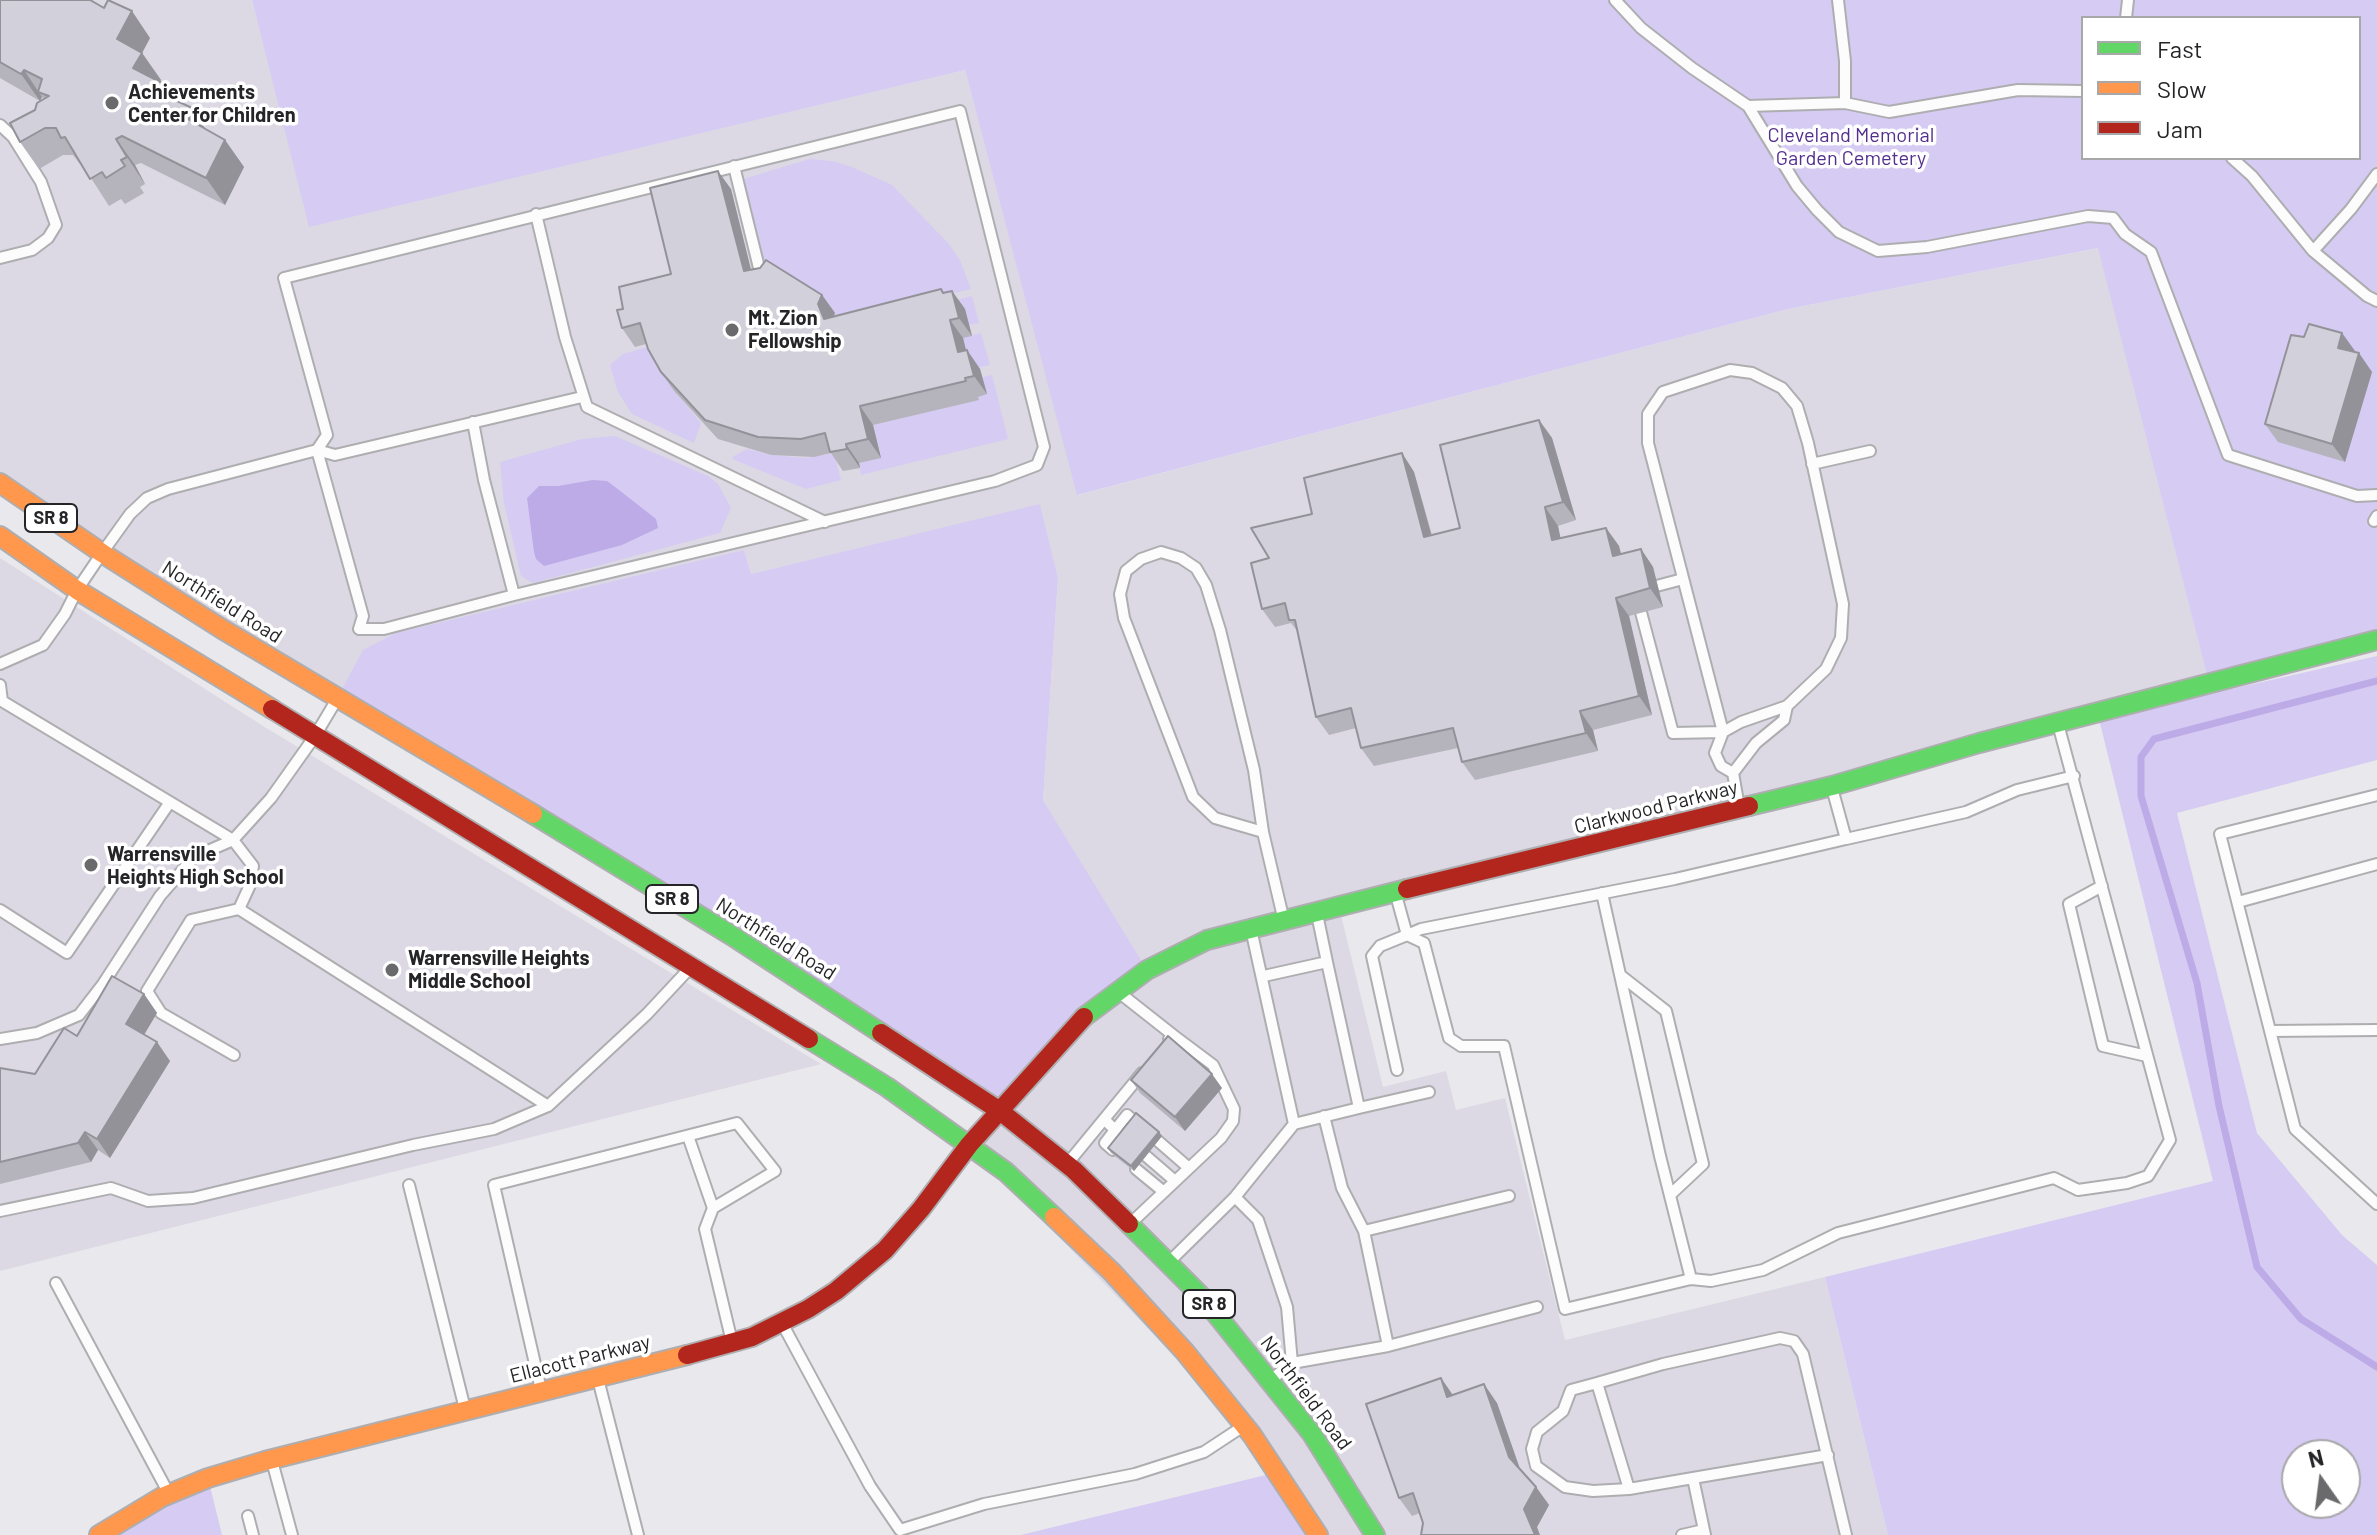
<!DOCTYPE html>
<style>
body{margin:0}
#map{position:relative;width:2377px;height:1535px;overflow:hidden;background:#e9e8ed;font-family:Barlow,sans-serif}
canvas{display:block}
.legend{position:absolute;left:2081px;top:16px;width:280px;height:144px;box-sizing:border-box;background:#fff;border:2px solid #a8a7a9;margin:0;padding:10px 14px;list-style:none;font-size:24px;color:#252427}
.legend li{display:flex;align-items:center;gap:16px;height:40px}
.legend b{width:40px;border:2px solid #a8a7a9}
.north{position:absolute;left:2281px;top:1439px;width:80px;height:80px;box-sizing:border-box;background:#fff;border:2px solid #a8a7a9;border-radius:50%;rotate:346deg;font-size:22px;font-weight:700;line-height:32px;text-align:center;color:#252427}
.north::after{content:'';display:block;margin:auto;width:28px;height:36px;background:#6a696c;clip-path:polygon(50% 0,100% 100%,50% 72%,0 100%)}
</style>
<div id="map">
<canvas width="2377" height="1535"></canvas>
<ul class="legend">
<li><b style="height:10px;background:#63d668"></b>Fast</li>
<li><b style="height:10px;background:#ff974d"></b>Slow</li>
<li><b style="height:10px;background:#b3261e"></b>Jam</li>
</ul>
<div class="north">N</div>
</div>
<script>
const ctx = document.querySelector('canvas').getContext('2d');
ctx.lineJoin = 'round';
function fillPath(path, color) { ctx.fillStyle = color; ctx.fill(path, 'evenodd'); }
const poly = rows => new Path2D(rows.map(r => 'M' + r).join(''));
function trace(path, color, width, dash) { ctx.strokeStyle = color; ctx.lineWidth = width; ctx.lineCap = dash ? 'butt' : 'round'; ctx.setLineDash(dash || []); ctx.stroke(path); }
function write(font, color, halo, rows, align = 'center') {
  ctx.font = font + ' Barlow,sans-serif'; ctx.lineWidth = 7; ctx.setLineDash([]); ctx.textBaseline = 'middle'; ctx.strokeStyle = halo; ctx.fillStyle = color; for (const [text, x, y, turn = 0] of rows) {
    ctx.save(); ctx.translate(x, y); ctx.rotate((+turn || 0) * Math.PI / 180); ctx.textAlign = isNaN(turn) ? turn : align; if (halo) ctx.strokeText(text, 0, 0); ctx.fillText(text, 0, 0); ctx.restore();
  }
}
const built = poly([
 [0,0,252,0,310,226,965,70,1078,495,1788,309,2099,248,2209,683,1339,907,1383,1087,1446,1071,1456,1110,1505,1098,1565,1340,1825,1277,1888,1535,1318,1535,1252,1435,969,1145,1146,970,1043,800,1058,578,1040,505,751,574,744,550,338,697,0,483],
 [0,558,263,726,821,1064,0,1271]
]);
const green = poly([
 [252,0,2377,0,2377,640,2209,683,2098,248,1788,309,1077,495,965,70,309,227],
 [2083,18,2359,18,2359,158,2083,158],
 [810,159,832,161,852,167,892,185,948,243,960,260,971,289,837,322,835,313,770,287,743,179],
 [972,296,979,323,969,325,867,322],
 [981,333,990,365,970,369,963,338],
 [654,345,674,391,701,423,694,443,632,414,618,392,610,365,623,354],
 [992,375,1008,439,861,475,859,463,881,457,873,425,978,400,978,397,986,394,982,377],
 [615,436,708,476,718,484,731,508,720,533,533,583,521,576,504,503,500,462,582,439],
 [747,449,771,455,807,458,834,453,841,480,806,489,732,459,734,456],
 [1040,504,1058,578,1043,800,1147,970,1000,1111,338,697,363,650,396,633,744,550,751,574],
 [2377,656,2377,760,2177,813,2257,1133,2342,1235,2377,1265,2377,1535,1888,1535,1825,1277,2213,1181,2099,719],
 [2297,1455,2345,1455,2345,1503,2297,1503],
 [1278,1472,1318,1535,1021,1535],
 [208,1478,222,1535,99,1535]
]);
const water = poly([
 [593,480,607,481,619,490,656,519,658,528,622,545,544,566,536,559,534,552,527,498,539,486,558,486]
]);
const stream = poly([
 [2377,681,2154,739,2141,757,2141,796,2197,983,2219,1106,2257,1267,2301,1319,2377,1367]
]);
const lane = poly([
 [1615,0,1641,28,1692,68,1748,106,1845,103,1889,112,2018,90,2083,91],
 [1838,0,1845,61,1845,103],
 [2126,18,2128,0],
 [1748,106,1797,186,1817,210,1839,232,1878,251,1927,247,2088,216,2113,218,2125,234,2151,252,2228,455,2357,496,2377,495],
 [0,125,13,137,41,182,56,225,48,238,32,250,0,258],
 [2232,158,2252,176,2313,251,2367,296,2377,301],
 [734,166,762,280],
 [536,214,565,337,587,407,825,522],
 [2313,251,2351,209,2377,174],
 [473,422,484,480,514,595],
 [1812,464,1870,451],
 [2374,521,2377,516],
 [1645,589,1683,579],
 [1638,601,1673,733,1723,732,1648,443,1648,414,1663,392,1730,370,1752,373,1782,388,1797,406,1808,443,1843,604,1841,638,1826,669,1787,706],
 [0,664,43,645,65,614,77,590,102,553,130,514,147,498,168,489,317,450,363,616,359,629,384,629,514,595,995,481,1037,465,1044,447,960,111,284,278,327,435,317,450,335,455,582,397],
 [0,685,2,701,233,840,253,866,250,885,239,909],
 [1733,773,1721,766,1715,753,1723,732,1741,722,1787,706,1784,720,1756,743,1733,773,1739,807],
 [2377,795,2220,834,2295,1129,2377,1204],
 [1263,832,1215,818,1193,797,1124,618,1120,594,1126,571,1141,559,1161,552,1181,558,1196,568,1206,585,1220,630,1254,770,1263,832,1283,917],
 [1846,839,1966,812,2017,790,2074,776],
 [2102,886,2069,904,2103,1046,2147,1056],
 [1602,893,1660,1156,1691,1279],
 [1396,895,1407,935,1421,929,1675,879,1846,839,1832,788],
 [2238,902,2377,864],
 [0,910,67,953,170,802],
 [1620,975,1666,1011,1703,1164,1670,1195],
 [1264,976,1327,962,1317,914],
 [1121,994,1173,1035,1169,1039],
 [2270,1031,2377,1030],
 [0,1039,37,1033,79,1015,103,984,160,896,194,857,233,840,271,798,315,736,337,699],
 [234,1055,161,1013,147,991,191,920,239,909,548,1106],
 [1397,1070,1372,956,1380,946,1407,935,1424,943,1449,1038,1461,1046,1504,1046,1565,1309,1691,1279,1711,1281,1763,1270,1838,1233,2054,1178,2078,1190,2127,1183,2148,1176,2170,1140,2058,724],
 [1359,1108,1429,1092],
 [1324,1116,1342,1188,1364,1231,1509,1196],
 [1104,1119,1115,1130,1105,1143,1113,1150],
 [1294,1124,1359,1108,1327,962],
 [1120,1134,1115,1130,1127,1115,1136,1123],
 [688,1136,713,1208],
 [1158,1141,1189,1168],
 [1146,1156,1175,1181],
 [1068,1163,1142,1073],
 [1136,1169,1164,1192],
 [409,1185,465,1409],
 [1235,1197,1258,1220,1287,1307,1292,1363,1272,1379],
 [0,1211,111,1188,148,1201,193,1198,413,1145,494,1129,548,1106,647,1014,689,969],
 [1132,1222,1221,1138,1233,1121,1234,1109,1213,1065,1173,1035],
 [1364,1231,1388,1346],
 [1171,1260,1235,1197,1294,1124,1251,929],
 [56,1283,168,1492],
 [783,1325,870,1486,900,1530,984,1504,1135,1474,1204,1452,1242,1427],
 [1292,1363,1388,1346,1537,1307],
 [598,1379,638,1535],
 [1597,1383,1571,1390,1563,1411,1537,1432,1532,1449,1536,1466,1565,1487,1593,1491,1629,1489],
 [541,1390,494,1185,737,1123,775,1171,713,1208,705,1229,732,1342],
 [272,1461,292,1535],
 [1693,1478,1828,1455],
 [248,1516,253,1535],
 [1682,1535,1704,1530],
 [1705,1535,1693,1478,1629,1489,1597,1383,1663,1364,1780,1338,1794,1341,1803,1354,1846,1535]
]);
const fast = poly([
 [1749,806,1832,786,1979,743,2377,640],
 [533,814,731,935,881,1033],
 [1084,1017,1147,970,1207,940,1407,889],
 [809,1039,887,1087,1006,1172,1054,1217],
 [1129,1224,1204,1299,1312,1434,1375,1535]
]);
const slow = poly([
 [0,483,102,553,222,629,533,814],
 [0,536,77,590,272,709],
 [1054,1217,1112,1272,1185,1352,1252,1435,1318,1535],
 [99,1535,162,1497,208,1478,265,1461,687,1355]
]);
const jam = poly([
 [272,709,809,1039],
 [1407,889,1749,806],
 [881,1033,1000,1111,1074,1170,1129,1224],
 [687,1355,752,1337,808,1309,836,1291,885,1250,921,1209,969,1145,1084,1017]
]);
const wall = poly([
 [0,0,150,38,142,53,161,80,159,82,168,86,179,102,190,107,205,129,225,140,244,167,225,205,141,163,135,165,145,184,140,187,144,193,125,204,121,199,109,206,82,164,80,164,73,155,63,155,39,169,20,142,35,110,44,99,42,97,40,101,0,78],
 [731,189,751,270,822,295,835,313,834,316,952,291,965,309,972,336,963,338,966,351,967,350,980,369,987,394,978,397,979,400,873,425,881,458,859,463,860,468,843,471,831,453,814,457,771,455,718,439,674,391,661,372,646,344,635,347,622,328,671,274],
 [2342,333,2355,352,2372,372,2345,462,2278,442,2265,424,2304,337],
 [1539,420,1552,438,1576,520,1558,526,1560,538,1606,528,1619,546,1621,554,1641,549,1653,567,1663,607,1629,616,1652,715,1593,730,1598,751,1475,780,1462,762,1458,748,1374,766,1361,748,1356,728,1329,735,1316,717,1298,632,1291,623,1275,627,1262,609,1269,558,1312,514,1402,453,1414,472,1432,535,1460,528],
 [144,994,157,1013,144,1035,170,1061,110,1158,98,1150,91,1162,0,1184,0,1068,35,1074,77,1036],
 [1131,1080,1222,1088,1185,1131,1140,1093],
 [1159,1132,1162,1136,1134,1171,1111,1153,1108,1148],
 [1441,1378,1453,1395,1497,1403,1520,1469,1536,1487,1549,1505,1537,1527,1420,1513,1412,1516,1399,1498]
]);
const shadedWall = poly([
 [132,11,150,38,142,53,161,80,152,95,133,68,117,39],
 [24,70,42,97,40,101,21,74],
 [168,86,187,113,164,95],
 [190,107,209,134,186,118],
 [116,139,135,165,145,184,127,157],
 [225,140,244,167,225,205,206,178],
 [718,171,731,189,756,290,744,271],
 [952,291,965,309,972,336,959,318],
 [822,295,835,313,831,322,824,319,818,304],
 [950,320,963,338,971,370,958,352],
 [2342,333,2355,351,2351,367,2338,348],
 [967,350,980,369,987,394,974,376],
 [2359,353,2372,372,2345,462,2332,444],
 [860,406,873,425,881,458,868,439],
 [1539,420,1552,438,1576,520,1563,502],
 [846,444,859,463,860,468,847,449],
 [1402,453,1414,472,1437,556,1424,537],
 [1545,507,1558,526,1565,559,1552,540],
 [1606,528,1619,546,1626,574,1613,556],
 [1641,549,1653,567,1663,607,1650,588],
 [1616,598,1629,616,1652,715,1639,696],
 [1580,711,1593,730,1598,751,1586,733],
 [144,994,157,1013,139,1043,126,1024],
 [157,1042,170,1061,110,1158,97,1139],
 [1212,1074,1222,1088,1185,1131,1175,1117],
 [85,1132,98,1150,91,1162,78,1143],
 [1159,1132,1162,1136,1134,1171,1131,1166],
 [1441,1378,1454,1397,1447,1397],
 [1484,1384,1497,1403,1522,1475,1509,1457],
 [1536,1487,1549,1505,1537,1527,1540,1535,1535,1535,1524,1509]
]);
const building = poly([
 [0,0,90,0,104,8,108,0,132,11,117,39,142,53,133,68,168,86,164,95,190,107,186,118,225,140,206,178,122,136,116,139,127,157,121,160,125,166,106,178,102,172,90,179,65,137,61,138,56,128,45,128,20,142,10,123,35,110,37,103,49,96,38,92,42,79,24,70,21,74,0,62,0,0],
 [718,171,744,271,760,268,766,260,822,295,818,304,824,319,941,289,943,293,952,291,959,318,950,320,958,352,967,350,974,376,965,378,966,381,860,406,868,439,846,444,847,449,830,452,825,433,801,439,758,437,705,420,661,372,648,349,640,323,622,328,617,310,623,309,619,287,671,274,650,188,718,171],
 [2309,324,2342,333,2338,348,2359,353,2332,444,2265,424,2291,335,2304,337,2309,324],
 [1539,420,1563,502,1545,507,1552,540,1606,528,1613,556,1641,549,1650,588,1616,598,1639,696,1580,711,1586,733,1462,762,1453,728,1361,748,1351,708,1316,717,1295,620,1289,620,1285,603,1262,609,1251,563,1269,558,1251,528,1312,514,1304,478,1402,453,1424,537,1460,528,1440,445,1539,420],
 [112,976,144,994,126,1024,157,1042,97,1139,85,1132,78,1143,0,1162,0,1068,35,1074,64,1028,77,1036,112,976],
 [1168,1036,1212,1074,1175,1117,1131,1080,1168,1036],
 [1136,1113,1159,1132,1131,1166,1108,1148,1136,1113],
 [1441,1378,1447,1397,1484,1384,1509,1457,1536,1487,1524,1509,1535,1535,1421,1535,1423,1523,1413,1493,1399,1498,1366,1404,1441,1378]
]);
const markers = [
 [112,103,8,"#6a696c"],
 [732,330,8,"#6a696c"],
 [91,865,8,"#6a696c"],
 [392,970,8,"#6a696c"]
];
const shields = [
 [51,518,52],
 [672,899,52],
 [1209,1304,52]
];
const shieldNames = [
 ["SR 8",51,518],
 ["SR 8",672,899],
 ["SR 8",1209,1304]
];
const poiNames = [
 ["Achievements",128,92],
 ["Center for Children",128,115],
 ["Mt. Zion",748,318],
 ["Fellowship",748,341],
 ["Warrensville",107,854],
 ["Heights High School",107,877],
 ["Warrensville Heights",408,958],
 ["Middle School",408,981]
];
const parkNames = [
 ["Cleveland Memorial",1851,135],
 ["Garden Cemetery",1851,158]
];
const streetNames = [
 ["Northfield Road",222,602,32],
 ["Clarkwood Parkway",1656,807,-14],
 ["Northfield Road",776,939,32],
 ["Ellacott Parkway",580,1359,-14],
 ["Northfield Road",1306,1393,53]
];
fillPath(built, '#dcd9e4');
fillPath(green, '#d6cbf3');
fillPath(water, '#bcabe6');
trace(stream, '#bcabe6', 7);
trace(lane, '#aeaeb1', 14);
trace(fast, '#aeaeb1', 22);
trace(slow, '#aeaeb1', 22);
trace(jam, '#aeaeb1', 22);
trace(lane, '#fcfcfc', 10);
trace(fast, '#63d668', 18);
trace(slow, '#ff974d', 18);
trace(jam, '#b3261e', 18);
fillPath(wall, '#b5b3bc');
fillPath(shadedWall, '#939299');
fillPath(building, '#d2d0db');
trace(building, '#939299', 2);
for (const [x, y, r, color] of markers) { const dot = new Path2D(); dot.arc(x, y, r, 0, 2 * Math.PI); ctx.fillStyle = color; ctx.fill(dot); trace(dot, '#fff', 3); }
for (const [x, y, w] of shields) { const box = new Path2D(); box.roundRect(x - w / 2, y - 14, w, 28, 6); ctx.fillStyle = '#fff'; ctx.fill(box); trace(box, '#252427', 2); }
write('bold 18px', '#252427', null, shieldNames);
write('bold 20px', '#252427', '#fff', poiNames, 'left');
write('20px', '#532f8d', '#fff', parkNames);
write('20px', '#252427', '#fff', streetNames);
</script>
